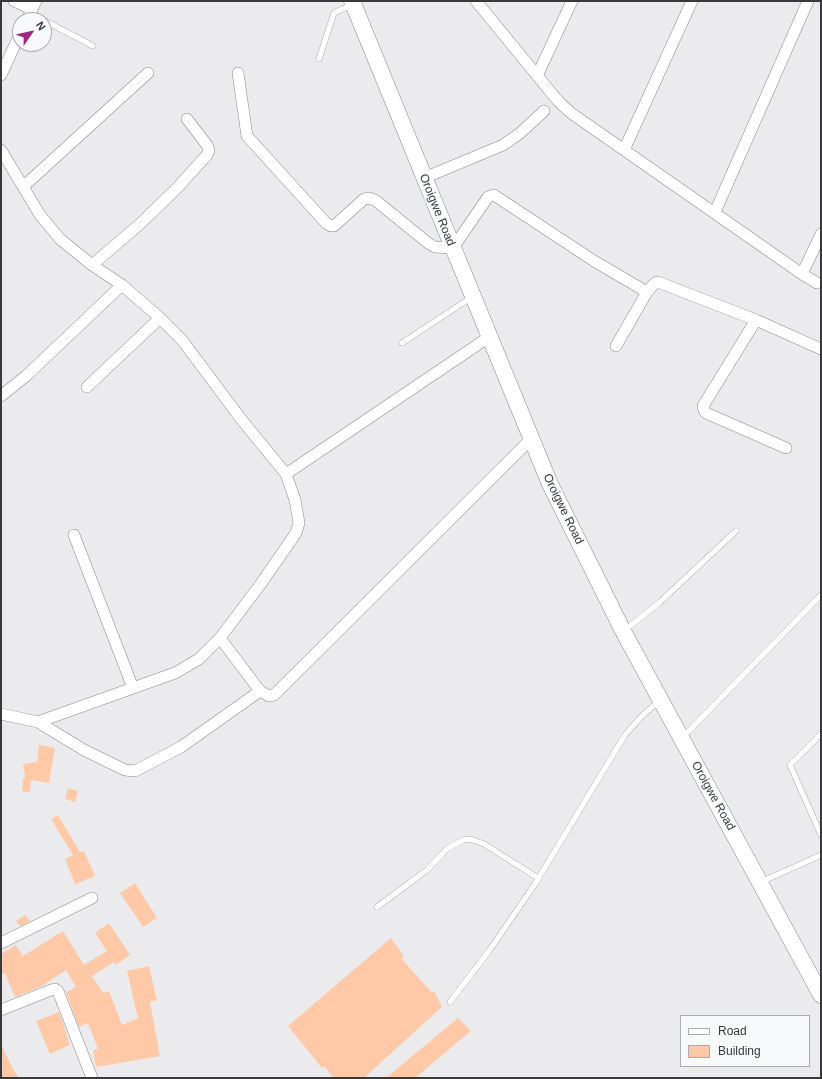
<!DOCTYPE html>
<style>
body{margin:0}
#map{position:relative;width:822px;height:1079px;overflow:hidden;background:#ebebed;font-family:Helvetica,sans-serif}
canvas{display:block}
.frame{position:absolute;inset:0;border:2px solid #39393a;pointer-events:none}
.legend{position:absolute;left:680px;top:1015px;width:130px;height:52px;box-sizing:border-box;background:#f8f9fb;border:1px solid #acacae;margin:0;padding:5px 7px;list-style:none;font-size:12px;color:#39393a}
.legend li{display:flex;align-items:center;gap:8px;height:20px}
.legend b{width:20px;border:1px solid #acacae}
.north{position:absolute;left:12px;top:12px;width:40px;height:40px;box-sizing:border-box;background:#f8f9fb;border:1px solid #acacae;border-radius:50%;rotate:56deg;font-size:11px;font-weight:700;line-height:16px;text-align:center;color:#39393a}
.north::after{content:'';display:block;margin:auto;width:14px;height:18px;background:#9f277f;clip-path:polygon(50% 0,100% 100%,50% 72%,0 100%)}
</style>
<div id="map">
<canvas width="822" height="1079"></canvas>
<div class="frame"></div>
<ul class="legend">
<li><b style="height:5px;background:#fff"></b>Road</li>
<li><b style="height:11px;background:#ffc9a8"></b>Building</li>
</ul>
<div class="north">N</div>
</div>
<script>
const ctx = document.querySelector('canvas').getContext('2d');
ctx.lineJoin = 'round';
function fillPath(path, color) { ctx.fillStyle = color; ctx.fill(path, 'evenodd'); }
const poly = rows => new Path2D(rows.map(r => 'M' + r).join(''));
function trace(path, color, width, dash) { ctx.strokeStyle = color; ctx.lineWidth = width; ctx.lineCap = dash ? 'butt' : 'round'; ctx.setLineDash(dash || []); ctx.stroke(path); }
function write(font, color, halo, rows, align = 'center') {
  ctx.font = font + ' Helvetica,sans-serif'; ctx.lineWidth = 4; ctx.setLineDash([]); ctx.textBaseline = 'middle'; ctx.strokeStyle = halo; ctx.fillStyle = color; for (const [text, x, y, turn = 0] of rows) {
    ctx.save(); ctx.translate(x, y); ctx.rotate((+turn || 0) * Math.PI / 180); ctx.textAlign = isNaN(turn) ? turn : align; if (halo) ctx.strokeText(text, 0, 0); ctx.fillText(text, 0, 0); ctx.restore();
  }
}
const building = poly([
 [39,745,55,748,49,783,31,780,30,792,22,791,23,778,25,778,23,764,37,762],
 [68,788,78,791,75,802,65,799],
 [58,815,80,852,84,851,95,876,75,884,65,859,73,855,51,819],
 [135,883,157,918,143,927,120,893],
 [25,915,30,921,20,926,16,921],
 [109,923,130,955,116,965,114,962,92,976,103,993,109,991,122,1025,138,1018,127,971,149,966,157,1000,150,1002,160,1056,96,1067,93,1050,98,1049,88,1023,79,1027,66,992,76,987,66,970,42,986,15,997,5,973,1,975,1,954,16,945,23,956,63,931,84,965,107,951,95,933],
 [391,938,404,956,401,958,432,993,434,991,442,1007,364,1078,334,1078,324,1066,322,1068,288,1026],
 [59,1012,70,1045,50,1054,36,1021],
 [458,1018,471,1031,415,1078,386,1078],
 [1,1044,13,1069,19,1078,1,1078]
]);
const lane = poly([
 [30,13,93,46],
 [319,59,334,13,353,4],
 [402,343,472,297],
 [624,631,660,602,736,531],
 [821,734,790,765,821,835],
 [683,737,821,595],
 [761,882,821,855],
 [377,907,427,870,447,849,463,840,470,839,484,844,538,878],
 [450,1002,489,951,535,884,625,735,641,717,659,701]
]);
const street = poly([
 [14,1,32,9],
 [476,1,558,101,571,113,802,274,817,283],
 [27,20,36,1],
 [238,73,247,136,326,223,331,226,334,226,364,199,369,198,375,200,428,243,435,247,453,248,488,197,494,195,594,261,647,292,655,283,658,282,756,320,821,349],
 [1,75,20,34],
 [537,76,572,1],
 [1,150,40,215,60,239,92,265,122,285,160,318,182,340,241,419,286,474,295,500,299,523,296,533,260,585,220,638,199,659,175,673,38,722],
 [624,150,692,1],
 [424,178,503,145,519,134,544,111],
 [24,186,148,73],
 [715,212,808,1],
 [92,265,140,224,178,187,207,155,209,150,207,145,187,119],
 [802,274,821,234],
 [756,320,703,406,704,410,706,413,786,448],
 [616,346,647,292],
 [87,387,160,318],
 [1,396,26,376,122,285],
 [286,474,489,337],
 [74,535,133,688],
 [220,638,260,691,269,696,274,695,531,439],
 [1,714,38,722,84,750,125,770,135,771,181,747,260,691],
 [1,943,92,898],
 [1,1010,51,990,55,989,58,991,92,1078]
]);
const secondary = poly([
 [352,1,550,484,623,631,821,995]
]);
const streetNames = [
 ["Oroigwe Road",437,210,68],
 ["Oroigwe Road",563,509,64],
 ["Oroigwe Road",713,796,61]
];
fillPath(building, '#ffc9a8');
trace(lane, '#89898b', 6);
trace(street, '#89898b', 12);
trace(secondary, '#89898b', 17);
trace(lane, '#fff', 5.5);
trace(street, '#fff', 11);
trace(secondary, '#fff', 16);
write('12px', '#39393a', '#f8f9fb', streetNames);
</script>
